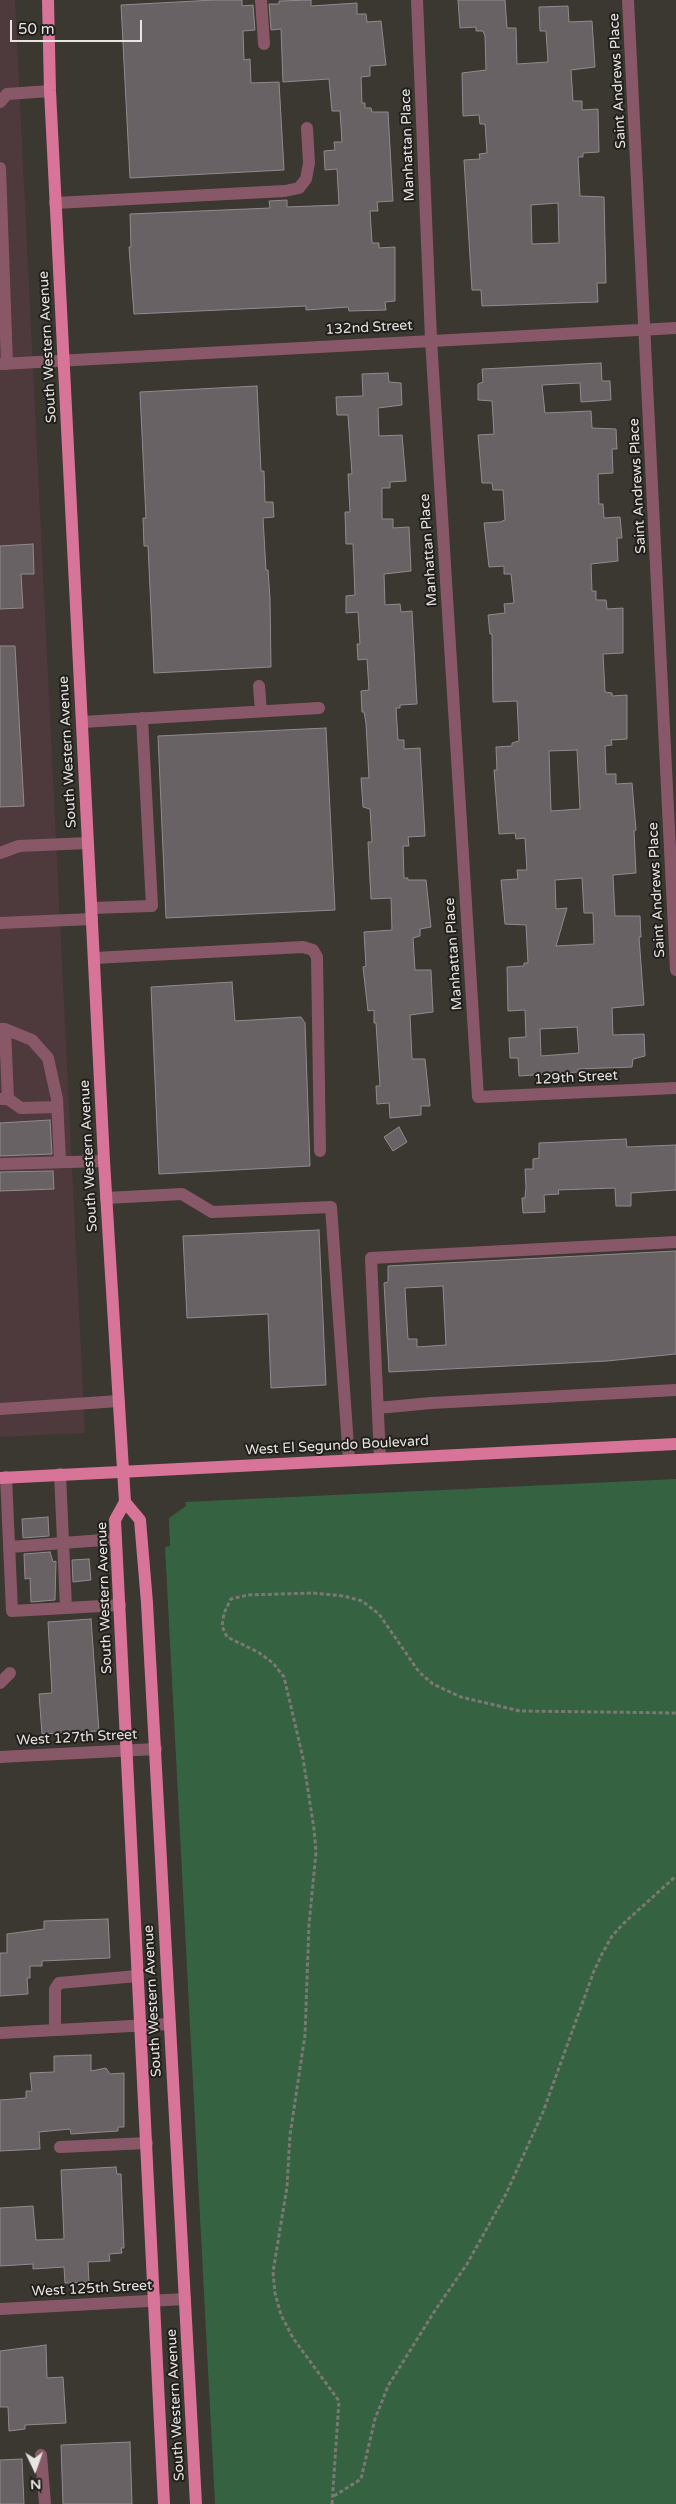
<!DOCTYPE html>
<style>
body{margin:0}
#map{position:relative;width:676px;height:2504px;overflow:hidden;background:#3b3731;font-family:"Varela Round",sans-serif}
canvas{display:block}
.north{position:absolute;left:10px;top:2444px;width:50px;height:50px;-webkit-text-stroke:4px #201f1c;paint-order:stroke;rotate:177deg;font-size:14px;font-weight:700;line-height:20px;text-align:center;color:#e7e4e1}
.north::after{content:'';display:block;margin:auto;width:18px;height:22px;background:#e7e4e1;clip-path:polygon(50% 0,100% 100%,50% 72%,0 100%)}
.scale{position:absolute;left:10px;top:20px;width:132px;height:22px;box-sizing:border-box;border:2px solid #e7e4e1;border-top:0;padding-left:6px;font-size:15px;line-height:18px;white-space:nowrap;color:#e7e4e1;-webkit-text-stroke:4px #201f1c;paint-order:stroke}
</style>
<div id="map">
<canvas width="676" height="2504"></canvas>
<div class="north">N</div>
<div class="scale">50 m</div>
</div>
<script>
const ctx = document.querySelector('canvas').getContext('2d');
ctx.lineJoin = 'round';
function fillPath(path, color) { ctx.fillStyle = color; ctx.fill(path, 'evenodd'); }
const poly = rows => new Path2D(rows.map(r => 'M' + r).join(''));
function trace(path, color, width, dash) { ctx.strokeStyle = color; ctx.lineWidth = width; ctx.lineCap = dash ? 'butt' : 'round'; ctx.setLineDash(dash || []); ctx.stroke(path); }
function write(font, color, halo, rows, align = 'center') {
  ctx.font = font + ' "Varela Round",sans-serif'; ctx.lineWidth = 4; ctx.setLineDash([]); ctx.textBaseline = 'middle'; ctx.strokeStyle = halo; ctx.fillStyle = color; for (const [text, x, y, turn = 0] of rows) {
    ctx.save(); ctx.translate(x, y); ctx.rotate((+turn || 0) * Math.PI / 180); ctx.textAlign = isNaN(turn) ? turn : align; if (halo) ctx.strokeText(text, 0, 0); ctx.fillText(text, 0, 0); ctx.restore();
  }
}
const industrial = poly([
 [0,0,15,0,85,1433,0,1437]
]);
const green = poly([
 [676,1479,676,2504,215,2504,165,1547,170,1546,169,1518,186,1506,185,1502]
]);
const building = poly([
 [214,0,242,0,242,6,253,5,255,30,243,31,244,60,250,59,251,83,279,82,284,170,130,178,121,5,214,0],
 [311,0,311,6,357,3,357,14,366,14,367,22,381,21,386,65,370,66,370,76,361,77,362,103,365,103,365,108,371,108,372,112,388,112,393,201,377,202,378,211,370,211,372,243,379,243,379,248,395,247,395,301,385,302,386,310,349,311,348,307,306,310,306,306,134,314,129,247,131,247,130,214,270,208,269,201,287,200,287,207,339,205,337,169,325,170,324,151,335,150,334,142,342,142,340,111,332,111,329,79,283,82,281,29,271,30,269,4,279,4,279,1,311,0],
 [458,0,505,0,507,28,516,28,517,64,548,62,546,31,540,31,539,7,568,6,569,22,592,21,595,67,571,70,573,101,582,101,582,110,598,109,599,152,583,153,583,157,578,157,580,196,604,197,606,283,597,283,598,302,482,306,481,290,472,290,464,160,480,159,479,154,487,153,485,124,480,124,479,115,463,116,462,73,486,70,485,36,483,31,476,31,476,27,460,28,458,0],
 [558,203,559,243,532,244,531,205,558,203],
 [601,363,602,381,610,381,611,400,581,402,580,383,542,385,545,413,591,411,592,428,616,429,617,449,612,449,613,473,598,474,599,504,603,504,604,518,620,517,622,538,617,538,618,561,591,564,592,591,596,591,596,600,606,600,607,609,623,608,623,653,603,654,605,692,612,693,612,696,627,695,627,739,611,740,612,745,605,746,606,774,616,774,616,784,632,783,636,830,634,831,636,873,613,875,615,916,640,916,641,937,639,937,644,1005,612,1008,613,1035,644,1034,645,1056,633,1059,632,1067,578,1069,578,1072,519,1076,518,1058,510,1058,509,1038,526,1037,525,1010,508,1011,507,967,524,966,524,963,528,963,526,925,505,924,501,880,518,879,517,870,527,870,525,838,516,839,515,833,499,834,494,770,497,770,496,747,512,746,512,743,519,741,517,701,493,702,492,634,490,634,488,615,505,613,504,604,514,603,511,574,504,574,504,566,489,567,484,523,500,522,505,520,503,490,493,490,492,483,482,483,478,435,494,434,492,401,478,400,478,384,483,382,482,369,601,363],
 [577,750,580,809,551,811,549,751,577,750],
 [582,878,584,913,593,913,594,944,556,946,567,908,556,909,555,880,582,878],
 [577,1027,579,1053,541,1056,540,1029,577,1027],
 [388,373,389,382,401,383,402,405,378,408,379,436,402,435,406,481,390,482,390,488,382,488,382,519,393,519,393,528,409,527,411,571,384,574,385,605,400,604,401,612,412,611,417,704,400,705,400,708,396,708,398,740,404,740,404,749,420,748,425,836,408,837,409,846,403,846,404,878,408,878,408,880,426,880,431,927,420,929,420,936,413,938,415,970,431,970,433,1012,410,1015,412,1059,425,1059,430,1106,421,1106,421,1115,390,1118,389,1103,377,1104,376,1086,380,1086,376,1023,374,1023,374,1010,368,1011,363,967,366,966,364,932,392,930,391,898,371,899,368,842,372,842,370,809,363,807,361,778,369,778,366,723,364,712,362,712,361,691,369,690,367,659,358,660,357,644,360,644,358,612,346,613,346,596,355,595,353,544,346,544,345,512,350,512,348,474,352,474,348,415,337,415,336,397,363,396,362,374,388,373],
 [257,386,261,471,264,471,265,502,273,502,274,517,263,518,266,570,268,570,270,598,271,667,154,673,148,546,144,546,143,518,146,518,140,392,257,386],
 [33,544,34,574,21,574,23,608,0,609,0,546,33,544],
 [0,646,15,646,24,806,0,807,0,646],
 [326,728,335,910,166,918,158,736,326,728],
 [232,982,235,1021,301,1017,305,1023,310,1166,159,1174,151,987,232,982],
 [50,1120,52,1154,0,1156,0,1123,50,1120],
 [399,1127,407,1142,393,1151,384,1137,399,1127],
 [626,1139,627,1147,676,1145,676,1190,631,1193,631,1206,616,1206,615,1188,558,1190,559,1194,544,1195,545,1212,523,1213,522,1198,525,1198,526,1187,525,1169,533,1169,533,1159,539,1158,539,1143,626,1139],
 [53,1171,54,1189,0,1191,0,1172,53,1171],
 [319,1230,326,1385,271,1388,268,1314,187,1318,183,1236,319,1230],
 [676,1251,676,1354,607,1361,389,1372,384,1283,388,1282,388,1266,676,1251],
 [443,1286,446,1345,417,1347,417,1339,408,1339,405,1288,443,1286],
 [48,1517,49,1536,23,1538,22,1519,48,1517],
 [50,1552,53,1562,56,1561,55,1600,31,1602,30,1578,25,1579,24,1554,50,1552],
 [89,1559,91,1580,73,1582,72,1560,89,1559],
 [91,1619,99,1731,42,1734,39,1694,52,1693,48,1622,91,1619],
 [108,1919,110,1958,42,1961,42,1966,30,1966,30,1978,27,1978,28,1994,0,1996,0,1953,7,1953,7,1934,44,1929,44,1921,108,1919],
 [91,2055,91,2071,106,2068,110,2074,124,2073,124,2127,118,2127,118,2131,71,2134,70,2129,39,2132,40,2149,0,2151,0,2100,26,2098,26,2091,32,2091,30,2073,54,2072,54,2056,91,2055],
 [116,2167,117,2174,121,2174,124,2248,121,2248,122,2253,109,2254,110,2261,88,2262,89,2282,65,2283,64,2267,33,2269,33,2264,0,2266,0,2208,33,2206,36,2240,64,2239,61,2170,116,2167],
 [46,2345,47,2378,63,2377,66,2423,25,2425,25,2429,9,2431,8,2407,0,2407,0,2351,46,2345],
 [130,2442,132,2504,63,2504,61,2445,130,2442],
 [22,2459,24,2504,0,2504,0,2460,22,2459]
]);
const path = poly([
 [334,2496,361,2479,375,2419,388,2386,434,2312,467,2264,506,2194,543,2112,594,1971,602,1954,612,1936,624,1923,676,1876],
 [332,2504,339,2401,293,2338,281,2315,275,2293,273,2272,287,2187,290,2135,305,2035,309,1925,316,1852,314,1829,303,1758,284,1677,273,1663,258,1652,227,1637,222,1626,224,1613,231,1599,248,1595,313,1593,344,1596,362,1601,379,1614,419,1672,433,1684,461,1697,520,1711,676,1713]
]);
const minor = poly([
 [261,0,264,44],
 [417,0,431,339,478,1097,676,1088],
 [628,0,676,970],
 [0,102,7,94,50,91],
 [0,168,7,364],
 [55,203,285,191,299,188,306,179,309,163,307,128],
 [0,364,676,328],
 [259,686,261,711],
 [82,722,319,708],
 [0,853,19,846,88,843],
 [91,908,152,906,142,718],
 [0,923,92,919],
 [94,958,303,947,313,950,317,957,320,1151],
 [0,1029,5,1029,8,1099,0,1099],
 [5,1029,32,1040,48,1058,57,1099,60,1162],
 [8,1099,21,1108,57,1107],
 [0,1164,104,1161],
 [106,1198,182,1194,212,1212,331,1207,349,1460],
 [378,1408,431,1403,676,1390],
 [0,1409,119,1401],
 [380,1459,371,1258,676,1242],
 [60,1474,66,1608],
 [6,1477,12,1611,120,1605],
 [10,1547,116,1539],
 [0,1683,10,1673],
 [0,1757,156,1749],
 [55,2030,55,1989,59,1983,137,1976],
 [0,2033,169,2024],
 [60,2147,147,2143],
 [0,2309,185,2299],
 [41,2455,45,2504]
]);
const major = poly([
 [48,0,50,91,104,1161,125,1502,115,1520,164,2504],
 [0,1478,676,1444],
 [125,1502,140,1520,147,1603,196,2504]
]);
const streetNames = [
 ["Saint Andrews Place",618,81,-93],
 ["Manhattan Place",408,145,-92],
 ["132nd Street",369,328,-3],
 ["South Western Avenue",48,347,-93],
 ["Saint Andrews Place",638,486,-93],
 ["Manhattan Place",429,550,-94],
 ["South Western Avenue",68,752,-93],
 ["Saint Andrews Place",657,890,-93],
 ["Manhattan Place",454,954,-94],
 ["129th Street",576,1078,-3],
 ["South Western Avenue",89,1156,-93],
 ["West El Segundo Boulevard",337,1446,-3],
 ["South Western Avenue",105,1598,-92],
 ["West 127th Street",77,1738,-3],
 ["South Western Avenue",153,2001,-93],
 ["West 125th Street",92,2289,-3],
 ["South Western Avenue",176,2405,-93]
];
fillPath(industrial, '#4e393c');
fillPath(green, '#356241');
fillPath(building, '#696265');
trace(building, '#928a8e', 1);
trace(path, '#7c7873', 3, [4, 2.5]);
trace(minor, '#895868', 12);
trace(major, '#d77498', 12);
write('14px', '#e7e4e1', '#201f1c', streetNames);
</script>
